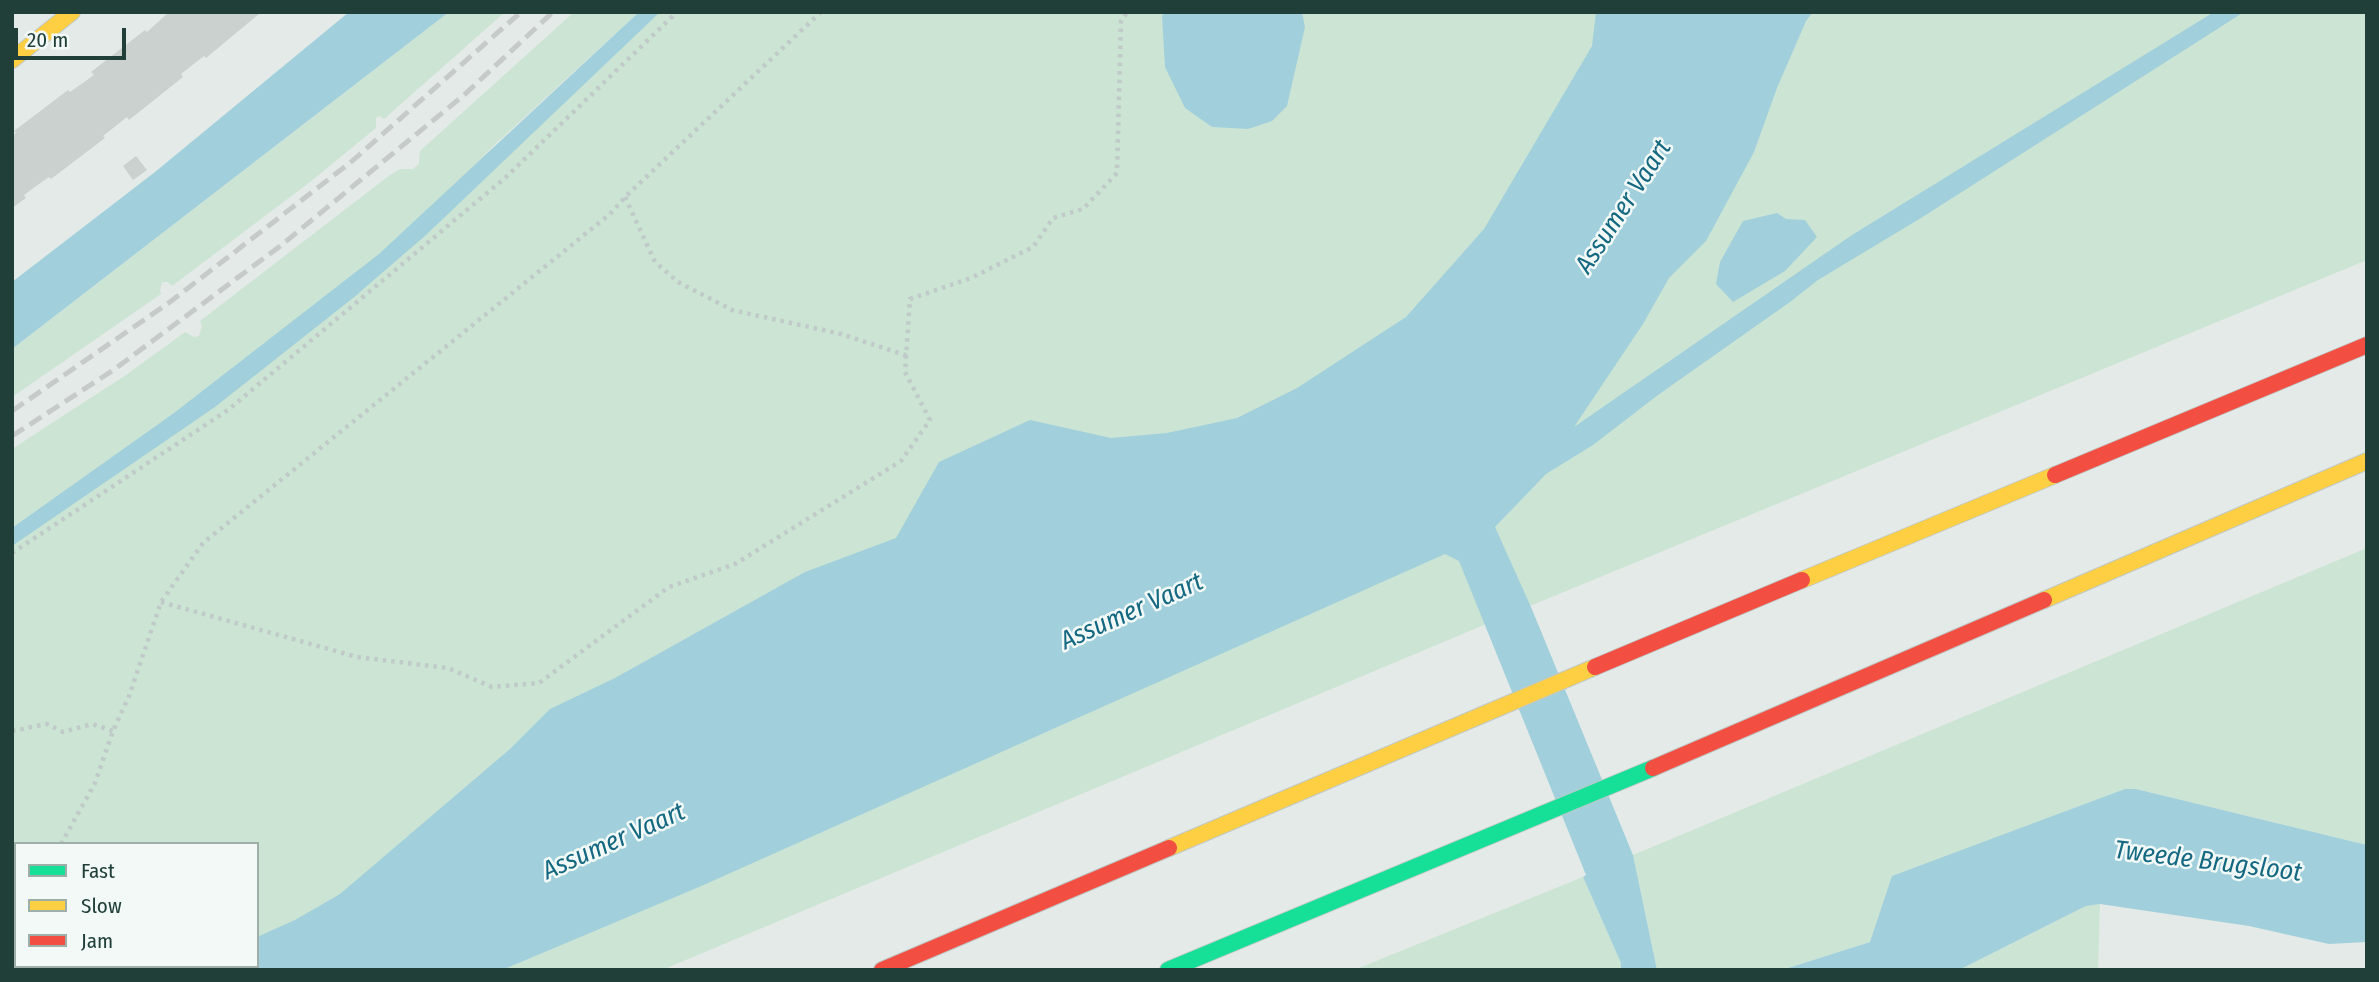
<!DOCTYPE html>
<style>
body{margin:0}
#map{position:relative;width:2379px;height:982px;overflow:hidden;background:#e4eae7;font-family:"Fira Sans Condensed",sans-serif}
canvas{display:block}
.frame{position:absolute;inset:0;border:14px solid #203f39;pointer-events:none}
.legend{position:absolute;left:14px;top:842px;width:245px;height:126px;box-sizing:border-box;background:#f2f9f6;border:2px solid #9eafaa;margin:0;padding:9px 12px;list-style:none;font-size:21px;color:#203f39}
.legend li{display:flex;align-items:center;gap:14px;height:35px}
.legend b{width:35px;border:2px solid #9eafaa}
.scale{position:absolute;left:14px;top:28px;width:112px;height:32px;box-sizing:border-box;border:4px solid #203f39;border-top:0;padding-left:9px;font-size:21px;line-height:24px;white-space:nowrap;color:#203f39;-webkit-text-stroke:5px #f2f9f6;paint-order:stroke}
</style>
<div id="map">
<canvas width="2379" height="982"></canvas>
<div class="frame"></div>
<ul class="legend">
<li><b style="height:9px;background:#16e098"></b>Fast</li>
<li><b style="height:9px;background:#ffcf43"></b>Slow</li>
<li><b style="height:9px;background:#f24e42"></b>Jam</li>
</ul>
<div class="scale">20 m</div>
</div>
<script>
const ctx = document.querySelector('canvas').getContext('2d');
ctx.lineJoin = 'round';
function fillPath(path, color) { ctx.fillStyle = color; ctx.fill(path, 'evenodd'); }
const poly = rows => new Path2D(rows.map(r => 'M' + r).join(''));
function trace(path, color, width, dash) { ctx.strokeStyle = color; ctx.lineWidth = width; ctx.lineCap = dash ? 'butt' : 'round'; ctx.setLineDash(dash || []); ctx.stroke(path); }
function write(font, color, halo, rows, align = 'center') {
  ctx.font = font + ' "Fira Sans Condensed",sans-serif'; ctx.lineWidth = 5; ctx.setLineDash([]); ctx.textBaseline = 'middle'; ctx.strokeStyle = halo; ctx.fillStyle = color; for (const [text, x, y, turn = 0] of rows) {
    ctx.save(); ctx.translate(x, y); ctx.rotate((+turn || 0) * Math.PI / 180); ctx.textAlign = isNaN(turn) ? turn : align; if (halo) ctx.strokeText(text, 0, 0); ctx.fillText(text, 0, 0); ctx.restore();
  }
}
const green = poly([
 [449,12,505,12,384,119,379,116,376,118,376,128,310,182,172,286,168,282,162,282,160,290,161,294,12,397,12,349],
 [574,12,639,12,477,161,655,12,2367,12,2367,260,1484,625,662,970,12,970,12,449,126,375,185,332,194,337,199,336,202,326,200,321,390,175,400,169,413,169,419,164,420,151],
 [16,844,257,844,257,966,16,966],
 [2367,548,2367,845,2136,789,1870,942,1782,970,1657,970,1633,855],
 [1583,877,1621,963,1621,970,1354,970],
 [2100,904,2098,970,1959,970,2060,919,2086,906]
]);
const water = poly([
 [349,12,449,12,12,349,12,282,155,172],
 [639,12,660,12,426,235,353,298,215,407,12,546,12,528,174,413,379,254],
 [1165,12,1302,12,1305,27,1287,106,1272,121,1248,129,1212,127,1185,108,1165,67,1162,16],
 [1596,12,1813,12,1806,21,1777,88,1754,152,1706,241,1669,278,1643,324,1574,427,1852,235,2214,12,2244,12,1921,218,1818,280,1790,302,1658,395,1593,445,1546,474,1495,527,1531,607,1633,855,1657,970,1621,970,1621,963,1583,877,1586,875,1459,561,1445,554,699,887,502,970,187,970,194,966,257,966,257,937,295,920,340,894,510,749,550,709,615,678,805,572,896,538,939,462,1030,420,1111,438,1167,433,1237,418,1297,388,1406,317,1484,229,1592,46],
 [1777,213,1786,219,1805,220,1817,237,1785,271,1733,302,1716,284,1720,262,1743,221],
 [2125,789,2136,789,2367,845,2367,942,2329,944,2249,926,2100,904,2086,906,2060,919,1959,970,1782,970,1870,942,1892,876]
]);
const building = poly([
 [169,12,257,12,259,14,206,58,204,56,181,74,183,77,129,120,127,117,103,136,105,138,51,179,49,177,36,186,24,195,26,198,12,208,12,136,16,133,14,131,68,90,70,92,94,75,91,72,145,30,147,32],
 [136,156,147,170,133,180,123,166]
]);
const path = poly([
 [625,197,655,262,678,282,732,310,841,334,908,356],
 [12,553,228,410,505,178,677,12],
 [161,602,357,657,448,668,492,687,539,683,669,587,735,564,901,461,930,420,905,372,910,299,971,278,1033,247,1053,218,1083,209,1117,173,1121,21,1127,12],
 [12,731,47,724,63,732,92,724,113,731],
 [61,844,95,783,113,731,129,696,161,602,203,543,610,214,625,197,821,12],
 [12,900,16,896]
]);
const fast = poly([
 [1168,970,1653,768]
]);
const slow = poly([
 [12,60,72,12],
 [1802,580,2055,475],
 [2044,600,2367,461],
 [1169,848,1595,667]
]);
const jam = poly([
 [2055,475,2367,345],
 [1595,667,1802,580],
 [1653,768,2044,600],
 [882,970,1169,848]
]);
const rail = poly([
 [12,411,170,302,351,162,521,12],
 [12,436,112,371,279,247,464,95,553,12]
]);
const waterNames = [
 ["Assumer Vaart",1624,207,-57],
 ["Assumer Vaart",1132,612,-24],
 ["Assumer Vaart",614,842,-24],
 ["Tweede Brugsloot",2208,862,7]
];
fillPath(green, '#cce4d4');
fillPath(water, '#a1d0dc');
fillPath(building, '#cbd1cf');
trace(fast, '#bfc8c5', 18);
trace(slow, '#bfc8c5', 18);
trace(jam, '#bfc8c5', 18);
trace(path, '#c0cac8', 4.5, [3.5, 5]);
trace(fast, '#16e098', 16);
trace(slow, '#ffcf43', 16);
trace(jam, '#f24e42', 16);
trace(rail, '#c6cbca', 5, [14, 7]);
write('italic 26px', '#146881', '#f2f9f6', waterNames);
</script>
